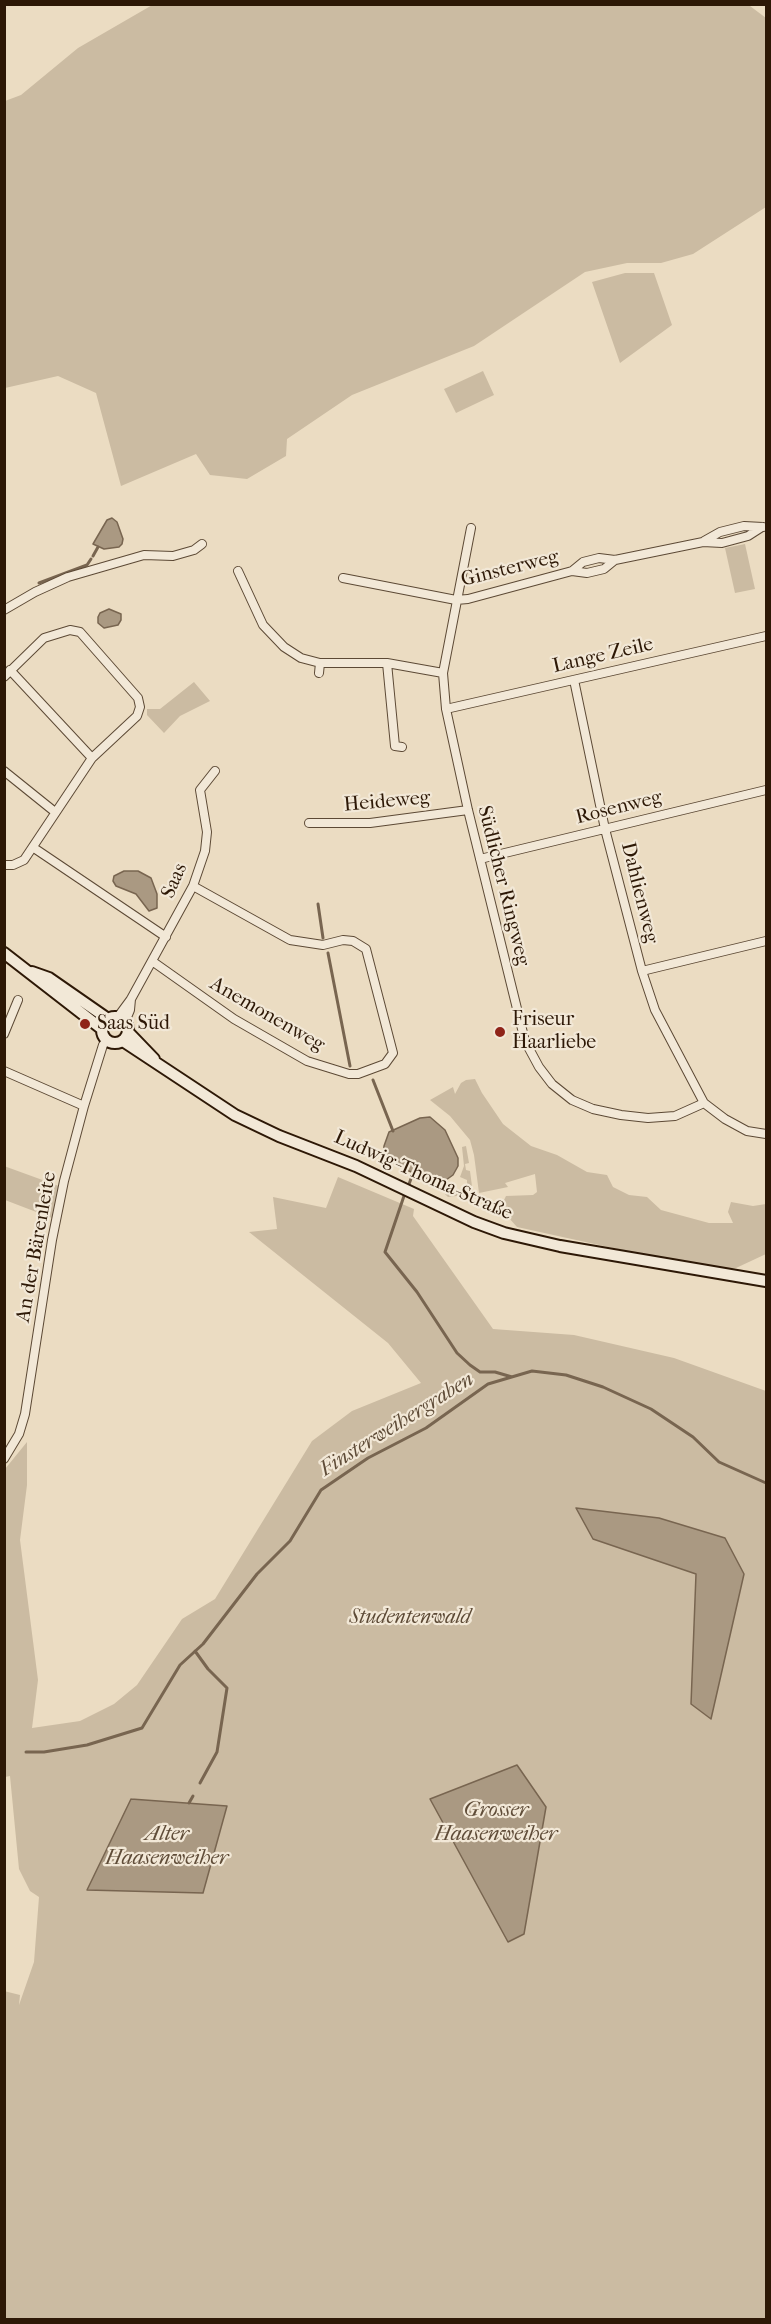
<!DOCTYPE html>
<meta charset="utf-8">
<style>
body{margin:0}
#map{position:relative;width:771px;height:2324px;overflow:hidden;background:#ebdcc2;font-family:"IM FELL French Canon",serif}
canvas{display:block}
.frame{position:absolute;inset:0;border:6px solid #2d1806;pointer-events:none}
</style>
<div id="map">
<canvas width="771" height="2324"></canvas>
<div class="frame"></div>
</div>
<script>
const ctx = document.querySelector('canvas').getContext('2d');
ctx.lineJoin = 'round';
function fillPath(path, color) { ctx.fillStyle = color; ctx.fill(path, 'evenodd'); }
const poly = rows => new Path2D(rows.map(r => 'M' + r).join(''));
function trace(path, color, width, dash) { ctx.strokeStyle = color; ctx.lineWidth = width; ctx.lineCap = dash ? 'butt' : 'round'; ctx.setLineDash(dash || []); ctx.stroke(path); }
function write(font, color, halo, rows, align = 'center') {
  ctx.font = font + ' "IM FELL French Canon",serif'; ctx.lineWidth = 4.5; ctx.setLineDash([]); ctx.textBaseline = 'middle'; ctx.strokeStyle = halo; ctx.fillStyle = color; for (const [text, x, y, turn = 0] of rows) {
    ctx.save(); ctx.translate(x, y); ctx.rotate((+turn || 0) * Math.PI / 180); ctx.textAlign = isNaN(turn) ? turn : align; if (halo) ctx.strokeText(text, 0, 0); ctx.fillText(text, 0, 0); ctx.restore();
  }
}
const green = poly([
 [154,4,766,5,750,6,766,18,766,207,693,254,661,263,627,263,585,272,474,346,352,395,287,439,286,456,247,479,210,475,196,454,121,486,96,393,58,376,5,388,5,101,21,95,78,48],
 [625,273,654,273,672,325,620,363,592,282],
 [483,371,494,395,456,413,444,389],
 [745,544,755,589,735,593,725,548],
 [194,682,210,701,180,716,164,733,147,715,147,709,160,709],
 [475,1079,482,1093,503,1124,531,1146,557,1155,587,1172,607,1175,613,1187,629,1195,647,1197,661,1210,709,1223,733,1223,728,1212,731,1202,753,1206,766,1204,766,1254,736,1268,723,1269,672,1261,517,1227,500,1208,506,1196,533,1195,537,1192,535,1174,505,1183,508,1187,479,1193,474,1155,470,1140,450,1116,430,1100,453,1087,455,1094,461,1083,466,1080],
 [466,1146,469,1163,465,1164,466,1170,470,1171,473,1194,448,1197,445,1194,467,1189,467,1180,460,1177,464,1166,462,1147],
 [4,1166,59,1186,52,1218,5,1200],
 [338,1177,414,1209,413,1216,493,1329,574,1335,674,1358,766,1391,766,2319,5,2319,4,1991,20,1995,19,2005,34,1962,39,1897,30,1891,19,1869,10,1776,5,1777,5,1469,27,1442,27,1485,20,1540,38,1680,32,1728,80,1721,114,1704,137,1685,182,1619,215,1599,312,1441,352,1411,421,1383,388,1343,249,1232,277,1229,273,1197,326,1208],
 [696,1574,710,1718,691,1704]
]);
const water = poly([
 [112,518,117,522,123,539,122,544,119,547,104,549,93,544,107,520,112,518],
 [109,609,121,614,121,620,118,625,104,628,98,623,98,617,100,613,109,609],
 [124,871,138,871,151,878,157,894,157,908,149,911,136,894,116,886,113,881,114,876,124,871],
 [430,1117,445,1130,458,1158,458,1166,453,1175,446,1180,431,1180,409,1171,383,1157,384,1146,389,1132,420,1118,430,1117],
 [576,1508,659,1518,725,1538,744,1574,711,1719,691,1704,696,1574,593,1539,576,1508],
 [517,1765,546,1807,524,1934,508,1942,430,1799,517,1765],
 [131,1799,227,1806,203,1893,87,1890,131,1799]
]);
const stream = poly([
 [93,556,98,547],
 [39,583,87,565,91,559],
 [318,904,323,938],
 [328,953,350,1066],
 [373,1080,393,1131],
 [408,1187,413,1173],
 [405,1193,385,1252,417,1292,457,1353,470,1365,480,1372,495,1372,512,1377],
 [195,1651,208,1669,227,1688,217,1752,200,1783],
 [26,1752,44,1752,87,1745,142,1728,180,1665,203,1644,257,1574,290,1541,321,1490,368,1458,426,1428,488,1384,532,1371,566,1375,603,1387,651,1409,693,1437,719,1462,766,1483],
 [189,1803,193,1796]
]);
const street = poly([
 [471,528,443,673,446,709,468,810,525,1041,539,1067,552,1084,572,1100,593,1109,621,1115,648,1118,675,1116,704,1103],
 [704,541,720,532,744,526,763,527],
 [238,571,263,625,284,647,301,658,320,663,387,663,443,673],
 [572,571,587,573,604,569,615,560],
 [343,578,456,600,468,599,572,571,583,562,599,558,615,560,703,542,722,543,748,536,762,527],
 [4,610,35,592,68,577,144,555,173,556,194,550,202,544],
 [387,663,395,746,402,747],
 [10,670,92,758],
 [319,673,320,663],
 [4,677,44,638,70,630,80,632,138,698,140,707,137,716,92,758,24,860,13,865,4,865],
 [574,680,605,829,642,971,655,1010,704,1103,725,1119,747,1131,766,1134],
 [446,709,766,636],
 [4,771,55,812],
 [309,823,370,823,468,810],
 [34,848,166,937],
 [480,859,766,790],
 [152,961,234,1019,307,1061,349,1074,358,1074,385,1064,393,1053,366,949,353,941,343,940,323,945,290,940,193,886],
 [642,971,766,941],
 [117,1018,131,999,193,886,205,851,207,832,200,790,215,771],
 [125,1022,130,1010,131,999],
 [4,1034,18,1000],
 [4,1071,84,1106],
 [4,1459,19,1434,25,1414,52,1240,64,1181,84,1106,103,1045,107,1040]
]);
const secondary = poly([
 [4,953,102,1029],
 [32,972,49,978,108,1019],
 '102 1030a13 13 0 1 1 26 0a13 13 0 1 1-26 0Z',
 [128,1032,154,1059],
 [123,1041,235,1115,279,1136,356,1166,474,1222,504,1233,560,1246,766,1281]
]);
const markers = [
 [85,1024,6,"#8f2418"],
 [500,1032,6,"#8f2418"]
];
const streetNames = [
 ["Ginsterweg",510,569,-14],
 ["Lange Zeile",603,656,-13],
 ["Heideweg",387,802,-5],
 ["Rosenweg",619,808,-14],
 ["Saas",175,881,-66],
 ["Südlicher Ringweg",503,886,76],
 ["Dahlienweg",639,893,76],
 ["Anemonenweg",267,1015,30],
 ["Ludwig-Thoma-Straße",423,1176,24],
 ["An der Bärenleite",37,1247,-80]
];
const poiNames = [
 ["Friseur",512,1020],
 ["Haarliebe",512,1043],
 ["Saas Süd",97,1024]
];
const parkNames = [
 ["Studentenwald",410,1618]
];
const waterNames = [
 ["Finsterweihergraben",397,1425,-32],
 ["Grosser",496,1811],
 ["Haasenweiher",496,1835],
 ["Alter",167,1835],
 ["Haasenweiher",167,1859]
];
fillPath(green, '#cbbba2');
fillPath(water, '#aa9982');
trace(water, '#786550', 1.5);
trace(stream, '#786550', 3);
trace(street, '#5c4935', 10);
trace(secondary, '#2d1806', 14);
trace(street, '#f2e8d7', 8);
trace(secondary, '#f2e8d7', 10);
for (const [x, y, r, color] of markers) { const dot = new Path2D(); dot.arc(x, y, r, 0, 2 * Math.PI); ctx.fillStyle = color; ctx.fill(dot); trace(dot, '#f2e8d7', 2); }
write('20px', '#2d1806', '#f2e8d7', streetNames);
write('20px', '#2d1806', '#f2e8d7', poiNames, 'left');
write('italic 20px', '#5c4935', '#f2e8d7', parkNames);
write('italic 21px', '#5f4c38', '#f2e8d7', waterNames);
</script>
